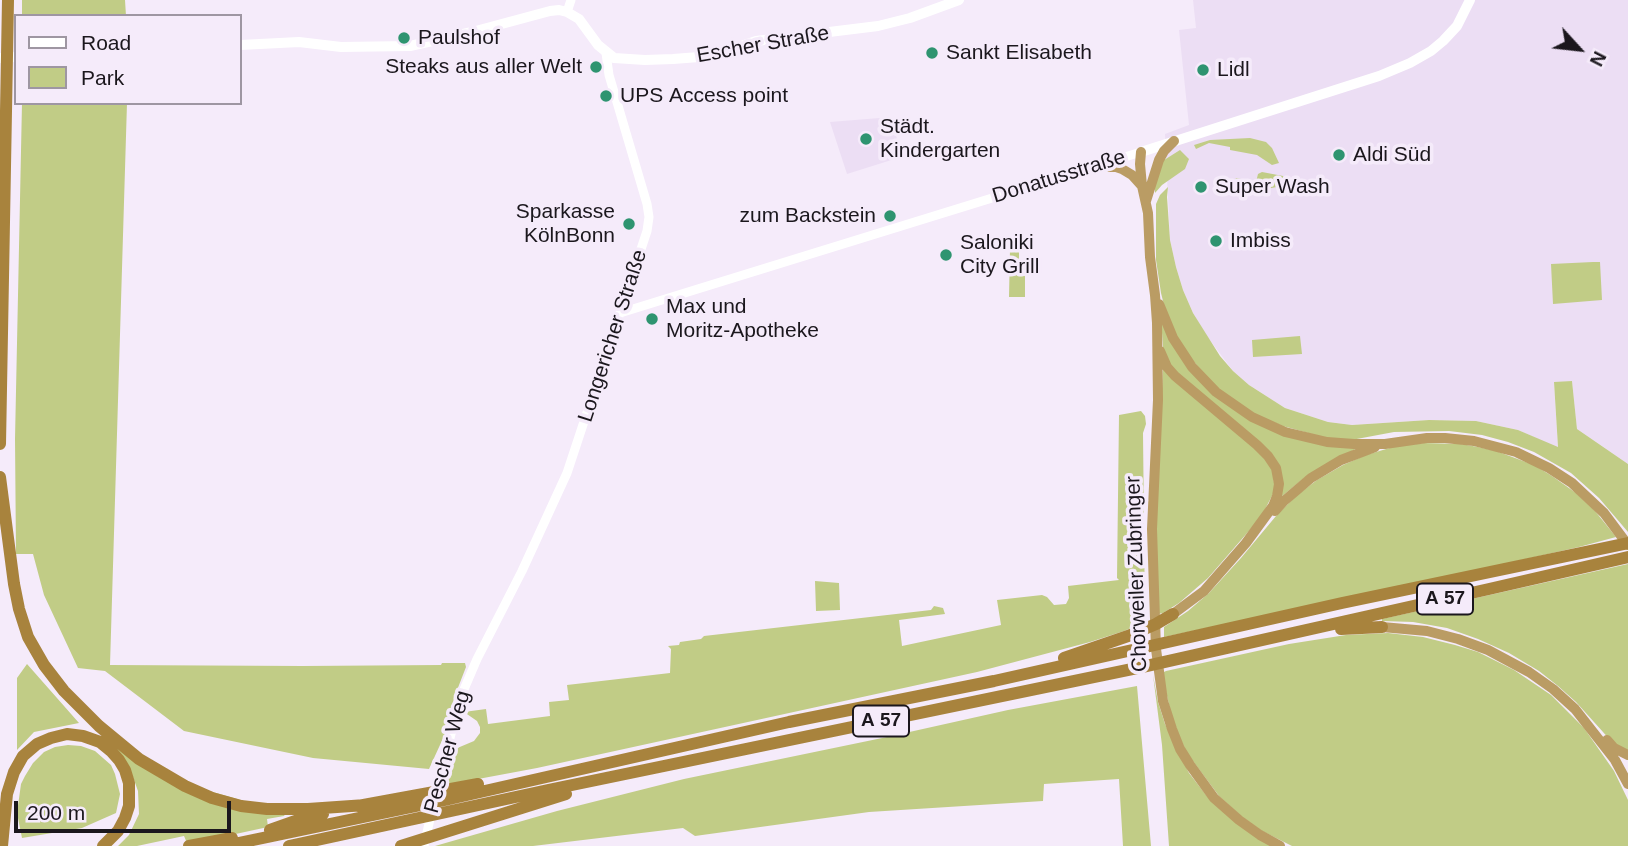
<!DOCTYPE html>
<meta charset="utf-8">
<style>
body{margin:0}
#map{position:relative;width:1628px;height:846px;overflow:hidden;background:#f5ebfa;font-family:Helvetica,sans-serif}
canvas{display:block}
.legend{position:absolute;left:14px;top:14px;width:228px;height:91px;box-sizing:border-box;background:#f5ebfa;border:2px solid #9e96a2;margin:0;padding:9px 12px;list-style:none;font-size:21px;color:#1b171d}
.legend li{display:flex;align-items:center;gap:14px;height:35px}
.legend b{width:35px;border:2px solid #9e96a2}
.north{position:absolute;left:1544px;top:14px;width:70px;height:70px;-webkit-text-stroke:5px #f5ebfa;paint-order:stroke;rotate:117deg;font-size:19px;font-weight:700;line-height:28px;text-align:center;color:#1b171d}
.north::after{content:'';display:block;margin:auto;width:24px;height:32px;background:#1b171d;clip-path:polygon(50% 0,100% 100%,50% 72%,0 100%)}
.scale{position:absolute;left:14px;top:801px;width:217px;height:32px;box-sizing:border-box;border:4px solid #1b171d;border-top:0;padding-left:9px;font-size:21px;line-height:24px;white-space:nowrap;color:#1b171d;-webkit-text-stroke:5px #f5ebfa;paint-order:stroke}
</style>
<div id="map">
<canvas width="1628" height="846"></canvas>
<ul class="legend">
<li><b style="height:9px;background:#fff"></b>Road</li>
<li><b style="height:19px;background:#c1cc86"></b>Park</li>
</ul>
<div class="north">N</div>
<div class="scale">200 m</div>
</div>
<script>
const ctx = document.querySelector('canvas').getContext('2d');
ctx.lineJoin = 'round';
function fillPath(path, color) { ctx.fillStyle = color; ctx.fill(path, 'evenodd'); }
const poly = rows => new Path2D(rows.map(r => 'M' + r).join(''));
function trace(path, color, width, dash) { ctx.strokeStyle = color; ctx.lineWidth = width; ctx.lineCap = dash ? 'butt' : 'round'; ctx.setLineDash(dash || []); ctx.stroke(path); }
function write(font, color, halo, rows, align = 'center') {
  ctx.font = font + ' Helvetica,sans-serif'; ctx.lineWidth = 7; ctx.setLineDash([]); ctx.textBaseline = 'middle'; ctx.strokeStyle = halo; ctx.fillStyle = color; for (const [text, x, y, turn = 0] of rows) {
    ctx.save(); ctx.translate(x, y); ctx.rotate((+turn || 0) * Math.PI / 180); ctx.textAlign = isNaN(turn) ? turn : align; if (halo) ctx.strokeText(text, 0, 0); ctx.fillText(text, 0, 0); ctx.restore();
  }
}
const built = poly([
 [1193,0,1628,0,1628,464,1577,429,1572,381,1554,383,1558,448,1518,430,1476,421,1429,420,1352,425,1328,422,1285,408,1249,385,1233,371,1206,335,1193,313,1183,290,1176,267,1170,240,1165,134,1189,125,1179,30,1196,28],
 [892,117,901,157,847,174,830,122]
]);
const green = poly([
 [22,0,125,0,126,16,22,16],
 [22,103,127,103,110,665,303,666,441,665,442,663,465,663,466,667,454,698,445,734,429,769,313,758,184,731,105,671,78,668,44,595,33,554,16,554,15,439],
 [1250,138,1266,142,1272,148,1279,163,1272,165,1257,155,1230,150,1230,147,1209,143,1196,149,1194,145,1210,140],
 [1180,150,1189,159,1185,169,1162,185,1155,193,1155,182,1161,162],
 [1262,172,1283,176,1288,182,1288,185,1233,195,1232,190,1236,178,1246,180,1245,184,1255,186,1258,174],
 [1168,187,1167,197,1170,240,1176,267,1183,290,1193,313,1220,356,1233,371,1249,385,1285,408,1328,422,1352,425,1429,420,1476,421,1518,430,1558,447,1554,382,1572,381,1577,429,1628,464,1628,532,1599,498,1571,473,1534,452,1508,442,1482,435,1449,431,1394,432,1346,441,1300,433,1249,412,1214,386,1181,346,1166,313,1161,293,1156,260,1156,204,1160,195],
 [1010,249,1019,249,1019,272,1025,272,1025,297,1009,297],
 [1593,262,1600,262,1602,300,1553,304,1551,264],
 [1161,317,1173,346,1243,415,1359,447,1304,478,1281,497,1280,472,1172,368,1163,348],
 [1300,336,1302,354,1253,357,1252,340],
 [1163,366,1253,444,1272,467,1275,490,1261,517,1208,578,1179,603,1163,613,1158,614,1156,531],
 [1141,411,1145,416,1146,424,1143,433,1145,622,1124,631,1090,642,977,672,537,768,446,785,455,749,474,741,480,733,480,727,477,721,464,712,486,709,488,724,550,716,549,702,569,700,567,685,670,673,671,649,668,646,679,645,680,642,701,639,704,636,931,610,934,606,943,608,945,614,899,620,902,646,1001,625,997,600,1042,595,1047,597,1054,605,1066,604,1069,598,1068,586,1119,580,1117,578,1119,415],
 [1424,443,1461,444,1478,447,1496,451,1534,465,1552,476,1576,493,1595,511,1616,537,1579,547,1428,581,1164,637,1164,627,1188,611,1209,593,1241,558,1276,516,1296,496,1317,480,1343,465,1366,455,1393,447],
 [1628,564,1628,751,1612,742,1576,702,1558,686,1539,671,1509,653,1478,639,1447,628,1413,622,1382,621,1382,619],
 [815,581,839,583,840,610,816,611],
 [1388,633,1423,637,1455,645,1478,652,1514,670,1551,695,1584,728,1614,771,1628,800,1628,846,1292,846,1262,831,1241,816,1219,796,1187,753,1173,723,1162,673,1166,671,1289,644,1346,635],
 [27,664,79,723,34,732,17,750,17,678],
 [1153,675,1158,702,1165,724,1189,773,1206,795,1271,846,1169,846,1162,745],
 [1137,686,1151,846,1123,846,1119,779,1044,784,1043,801,869,812,695,836,683,828,533,846,435,846,557,811,684,779,887,737,1008,710],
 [68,745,81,746,95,751,111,765,115,774,120,794,116,813,82,828,22,838,17,813,21,784,25,776,33,763,44,752,55,747],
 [116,746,157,776,286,813,284,816,267,819,268,827,231,835,187,843,184,836,137,846,118,846,129,835,139,814,138,791,129,766,115,747]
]);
const tertiary = poly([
 [567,12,571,0],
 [620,313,1141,152],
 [436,796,459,701,477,659,522,571,567,473,647,231,649,217,647,204,609,75,606,53],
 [424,846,432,810]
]);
const secondary = poly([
 [240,45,299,42,341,47,410,46,472,32,550,11,559,10,567,12,579,19,598,45,614,58,645,60,673,59,699,57,724,52,756,41,878,26,910,18,959,0],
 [0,58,16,57],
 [1141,152,1379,76,1410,63,1431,51,1443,41,1457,26,1470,0]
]);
const trunk = poly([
 [1141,152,1140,164,1142,186,1148,213,1150,257,1155,295,1157,323,1158,400,1152,529,1156,649,1163,701,1172,729,1180,749,1190,765,1214,798,1239,820,1260,835,1280,846],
 [1094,167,1116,167,1122,169,1132,175,1141,185],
 [1146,201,1159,160,1164,151,1174,141],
 [1159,304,1173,338,1192,367,1216,392,1252,417,1285,432,1327,442,1354,444,1385,444,1427,438,1445,438,1474,441,1516,452,1549,468,1572,483,1604,513,1628,545],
 [1160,351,1167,367,1175,376,1257,445,1268,456,1276,468,1279,484,1277,496,1273,506,1246,543,1204,591,1173,614],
 [1275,511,1284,501,1311,478,1341,460,1375,447],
 [1382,627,1427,631,1458,639,1488,650,1529,672,1553,689,1575,709,1615,760,1628,784],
 [1607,740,1614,748,1628,755]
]);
const motorway = poly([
 [0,444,8,0],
 [0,477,14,584,19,609,28,637,44,665,64,691,99,726,139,759,185,786,212,798,241,806,267,809,308,809,366,805],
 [1341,629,1382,627],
 [1064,658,1128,636,1156,624,1173,614],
 [358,806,478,784],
 [270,830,304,818,323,814],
 [2,846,7,794,14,772,23,756,37,744,51,738,67,734,83,736,100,742,111,751,119,760,125,770,129,783,129,806,125,818,118,831,103,846],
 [189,846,232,838],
 [224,846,445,800,789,722,994,681,1342,603,1628,543],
 [289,846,548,790,1142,667,1489,589,1628,557],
 [401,846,566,794]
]);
const markers = [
 [404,38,7,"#2e9470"],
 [932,53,7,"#2e9470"],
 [596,67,7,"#2e9470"],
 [1203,70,7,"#2e9470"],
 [606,96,7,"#2e9470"],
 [866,139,7,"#2e9470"],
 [1339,155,7,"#2e9470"],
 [1201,187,7,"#2e9470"],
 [890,216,7,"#2e9470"],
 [629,224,7,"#2e9470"],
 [1216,241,7,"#2e9470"],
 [946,255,7,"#2e9470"],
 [652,319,7,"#2e9470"]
];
const shields = [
 [1445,599,56],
 [881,721,56]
];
const shieldNames = [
 ["A 57",1445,599],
 ["A 57",881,721]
];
const poiNames = [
 ["Paulshof",418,38],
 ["Sankt Elisabeth",946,53],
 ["Steaks aus aller Welt",582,67,"right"],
 ["Lidl",1217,70],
 ["UPS Access point",620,96],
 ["Städt.",880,127],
 ["Kindergarten",880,151],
 ["Aldi Süd",1353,155],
 ["Super Wash",1215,187],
 ["Sparkasse",615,212,"right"],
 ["KölnBonn",615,236,"right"],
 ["zum Backstein",876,216,"right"],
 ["Imbiss",1230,241],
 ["Saloniki",960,243],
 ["City Grill",960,267],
 ["Max und",666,307],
 ["Moritz-Apotheke",666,331]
];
const streetNames = [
 ["Escher Straße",763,45,-10],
 ["Donatusstraße",1059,177,-17],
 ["Longericher Straße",613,336,-72],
 ["Chorweiler Zubringer",1137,574,-92],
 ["Pescher Weg",448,752,-75]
];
fillPath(built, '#ecdef4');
fillPath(green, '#c1cc86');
trace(tertiary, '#fff', 9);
trace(secondary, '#fff', 10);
trace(trunk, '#ba9c64', 10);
trace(motorway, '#a8833d', 12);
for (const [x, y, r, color] of markers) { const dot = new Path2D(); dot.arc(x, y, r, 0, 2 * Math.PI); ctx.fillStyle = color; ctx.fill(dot); trace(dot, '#f5ebfa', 2.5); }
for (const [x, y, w] of shields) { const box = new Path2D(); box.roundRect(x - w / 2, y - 15.5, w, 31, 5); ctx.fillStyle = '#f5ebfa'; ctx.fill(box); trace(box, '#1b171d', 2); }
write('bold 19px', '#1b171d', null, shieldNames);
write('21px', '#1b171d', '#f5ebfa', poiNames, 'left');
write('21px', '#1b171d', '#f5ebfa', streetNames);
</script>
